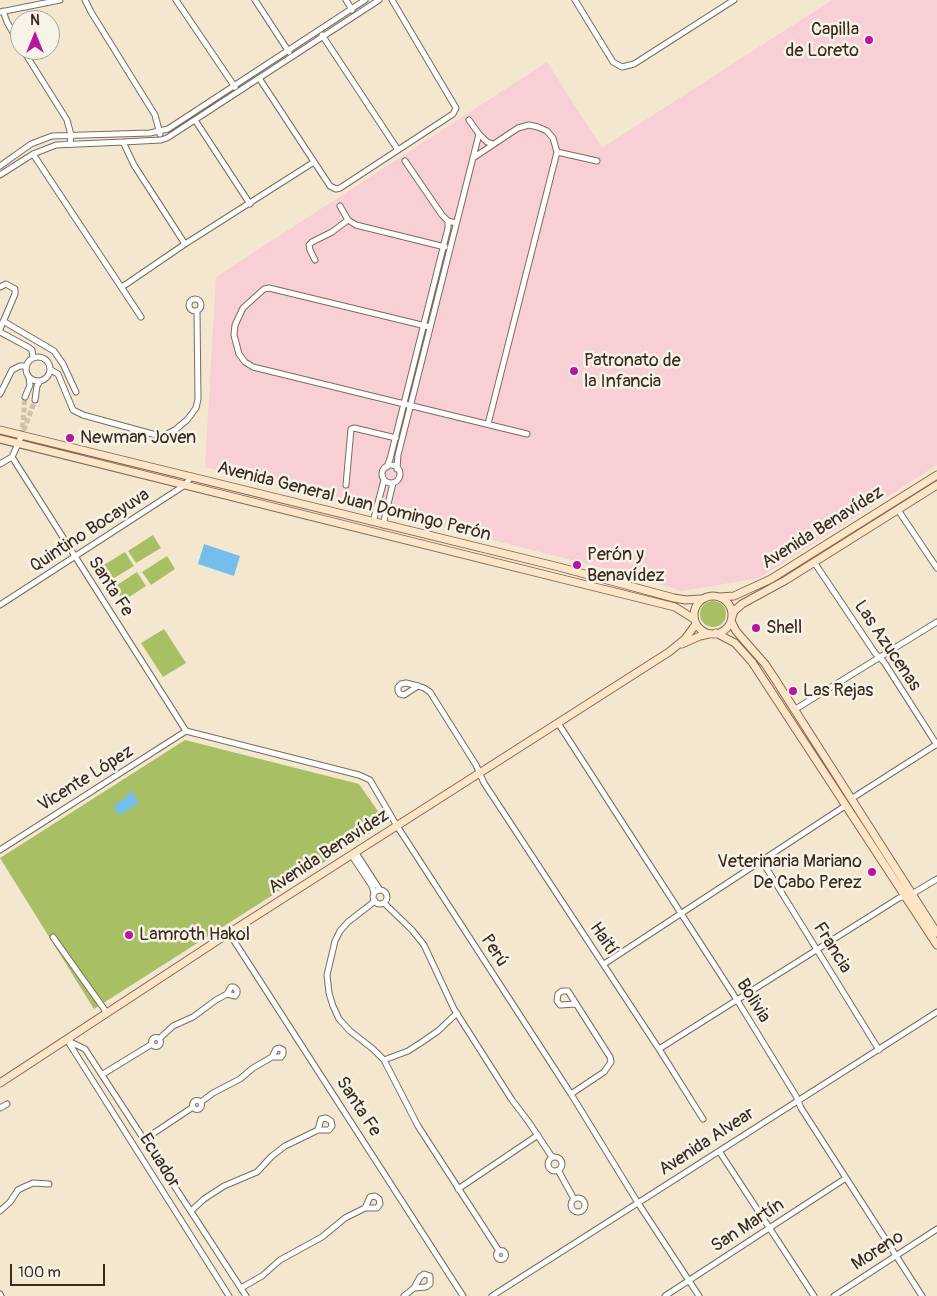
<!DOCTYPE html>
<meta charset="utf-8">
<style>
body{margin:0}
#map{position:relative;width:937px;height:1296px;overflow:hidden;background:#f3e7d0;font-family:Pangolin,sans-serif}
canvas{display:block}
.north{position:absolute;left:10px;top:10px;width:50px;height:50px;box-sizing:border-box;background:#f7f3e8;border:1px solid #aca397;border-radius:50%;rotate:0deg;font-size:14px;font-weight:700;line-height:20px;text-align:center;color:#3b2a1e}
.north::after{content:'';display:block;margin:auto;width:18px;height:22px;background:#b5179e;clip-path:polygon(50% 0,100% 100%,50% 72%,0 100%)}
.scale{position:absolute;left:10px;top:1264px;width:95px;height:22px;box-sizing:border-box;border:2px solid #3b2a1e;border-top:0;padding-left:6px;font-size:15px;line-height:18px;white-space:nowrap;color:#3b2a1e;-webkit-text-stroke:4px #f7f3e8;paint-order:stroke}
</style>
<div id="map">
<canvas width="937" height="1296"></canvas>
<div class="north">N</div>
<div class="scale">100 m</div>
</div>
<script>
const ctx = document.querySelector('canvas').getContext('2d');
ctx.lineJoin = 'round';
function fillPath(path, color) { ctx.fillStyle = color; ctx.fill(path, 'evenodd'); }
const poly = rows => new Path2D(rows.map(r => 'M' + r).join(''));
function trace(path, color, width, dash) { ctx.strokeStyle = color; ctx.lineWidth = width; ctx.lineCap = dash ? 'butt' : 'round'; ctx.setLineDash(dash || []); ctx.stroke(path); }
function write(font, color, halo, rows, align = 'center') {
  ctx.font = font + ' Pangolin,sans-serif'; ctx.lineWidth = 5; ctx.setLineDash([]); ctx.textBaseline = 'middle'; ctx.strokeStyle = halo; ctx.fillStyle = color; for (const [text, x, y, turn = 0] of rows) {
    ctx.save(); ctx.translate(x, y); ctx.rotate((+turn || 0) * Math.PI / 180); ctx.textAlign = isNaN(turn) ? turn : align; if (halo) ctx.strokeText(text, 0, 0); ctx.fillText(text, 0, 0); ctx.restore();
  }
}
const built = poly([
 [832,0,937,0,937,465,759,578,681,591,619,572,205,467,216,277,547,62,602,148]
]);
const green = poly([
 [153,535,161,548,136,563,128,551],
 [125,552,134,566,111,580,102,566],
 [167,556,175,569,151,585,142,572],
 [137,572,146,586,123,601,114,587],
 '700 614a13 13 0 1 1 26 0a13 13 0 1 1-26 0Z',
 [164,629,186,663,163,677,141,643],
 [185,740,359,784,384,820,381,826,94,1009,0,858]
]);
const water = poly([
 [204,544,240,556,234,576,198,564],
 [131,791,139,803,120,815,113,806,128,796,127,793]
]);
const streetTunnel = poly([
 [24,430,35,400],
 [22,435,25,397]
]);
const street = poly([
 [85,0,91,12,155,115,160,134],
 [176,0,235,87],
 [255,0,289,52],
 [346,0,352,10],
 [575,0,613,62,622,67,634,64,734,0],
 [3,11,7,22,20,45],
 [0,12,60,0],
 [322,35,398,150],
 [23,50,67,120,71,135,70,144],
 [259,78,330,186,336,189,340,188,453,114,456,108,392,0],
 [195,120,250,204],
 [479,134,487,142,493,144],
 [123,142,134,165,185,244],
 [557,152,597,161],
 [33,154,141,317],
 [473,158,518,128,529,125,538,127,547,131,553,138,557,152,488,424],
 [405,161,442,215,448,221,456,223],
 [0,166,31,144,52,136,150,133,168,129,365,0],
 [0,175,33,154,56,145,123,142,161,140,167,138,379,0],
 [340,206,348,220,356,225,445,247],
 [315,260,310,250,309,245,312,242,332,232,348,220],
 [0,287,6,284,15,289,15,294,0,329],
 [122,287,185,244,314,162],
 '189 305a6 6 0 1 1 12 0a6 6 0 1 1-12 0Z',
 [3,321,54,351,63,364,76,392],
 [430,327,269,288,264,289,243,308,235,325,234,335,239,354,245,362,253,367,527,434],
 [0,332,28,347,32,350,33,358],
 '26 369a12 12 0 1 1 24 0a12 12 0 1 1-24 0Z',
 [51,370,58,374,73,410,83,415,156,435,165,435,175,430,187,420,196,408,198,399,197,311],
 [0,394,12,370,20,366,26,366],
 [25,397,30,385,29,378],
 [35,400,37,386,40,381],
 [12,457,186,731],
 [0,464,12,457,22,435],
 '382 474a9 9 0 1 1 18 0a9 9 0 1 1-18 0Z',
 [387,467,390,459,448,228,448,221],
 [397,469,398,455,479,134,469,120],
 [346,485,351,429,354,428,396,438],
 [898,510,937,568],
 [373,522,384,480],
 [383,525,393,483],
 [814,562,875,653,884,662,937,745],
 [0,605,185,485,191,477],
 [418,686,404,695,400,694,398,691,398,687,401,684,406,683,418,686,424,688,430,692,476,765,484,783,659,1049,703,1119],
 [794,710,937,622],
 [558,723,737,1000,796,1096,801,1108,922,1296],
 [186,731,359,775,370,780,397,826,571,1094,638,1203,699,1296],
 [851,799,937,744],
 [0,850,186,731],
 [356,853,380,890],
 [352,856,372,886,374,893],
 [762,861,879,1050],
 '373 897a7 7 0 1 1 14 0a7 7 0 1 1-14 0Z',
 [375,901,348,922,340,931,335,941,327,975,329,993,333,1006,339,1019,350,1031,373,1049,384,1060,418,1126,499,1251],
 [384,903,412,930,424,945,454,1009,512,1100,528,1121,552,1157],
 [229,933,463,1296],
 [53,937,107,1013],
 [604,964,845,806],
 '151.5 1042a4.5 4.5 0 1 1 9 0a4.5 4.5 0 1 1-9 0Z',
 [159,1039,173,1026,193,1017,216,1000,227,994,231,987,234,987,237,990,237,993,235,996,227,994],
 [66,1040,85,1049,246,1296],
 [67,1040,229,1296],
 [659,1049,899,898,912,894,937,879],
 [384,1060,408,1051,422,1042,438,1031,457,1013],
 [103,1074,152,1044],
 [571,1094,604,1072,611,1062,610,1057,568,991,562,991,558,994,557,1001,560,1005,575,1004],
 '192.5 1105a4.5 4.5 0 1 1 9 0a4.5 4.5 0 1 1-9 0Z',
 [201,1102,213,1093,240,1079,253,1068,272,1057,281,1057,283,1054,283,1050,279,1048,276,1049,272,1057],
 [0,1108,7,1104],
 [145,1139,193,1107],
 [719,1151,814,1296],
 '548 1164a7 7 0 1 1 14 0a7 7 0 1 1-14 0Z',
 [558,1170,574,1199],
 [458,1189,538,1135],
 '571 1205a7 7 0 1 1 14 0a7 7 0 1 1-14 0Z',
 [0,1211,10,1202,18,1190,24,1187,33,1183,49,1184],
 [191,1211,204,1199,224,1186,257,1172,272,1156,285,1146,318,1130,329,1130,332,1126,331,1121,326,1118,321,1119,318,1130],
 '496.5 1255a4.5 4.5 0 1 1 9 0a4.5 4.5 0 1 1-9 0Z',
 [241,1288,262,1276,280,1260,322,1237,345,1218,365,1208,377,1208,380,1204,379,1199,375,1196,370,1197,365,1208],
 [0,1294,1,1296],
 [404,1296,414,1288,420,1277,424,1274,430,1276,430,1284,426,1287,414,1288],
 [492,1296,937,1012],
 [665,1296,846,1178],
 [834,1296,937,1229]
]);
const secondary = poly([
 [0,430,559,567,674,598,686,600,701,599],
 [0,439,675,607,694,619],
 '694 615a19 19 0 1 1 38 0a19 19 0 1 1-38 0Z',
 [720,597,734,596,771,579,937,475],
 [732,617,734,611,742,604,786,580,937,485],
 [731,621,736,631,765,664,775,679,937,933],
 [716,633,735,643,752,662,937,945],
 [682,644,700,636,709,634],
 [0,1083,229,933,669,652,685,639,696,624]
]);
const markers = [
 [869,40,5,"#b5179e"],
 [574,371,5,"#b5179e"],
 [70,438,5,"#b5179e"],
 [577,565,5,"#b5179e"],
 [756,628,5,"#b5179e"],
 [793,691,5,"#b5179e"],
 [872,872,5,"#b5179e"],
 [129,935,5,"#b5179e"]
];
const poiNames = [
 ["Capilla",859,30,"right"],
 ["de Loreto",859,51,"right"],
 ["Patronato de",584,361],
 ["la Infancia",584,382],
 ["Newman Joven",80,438],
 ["Perón y",587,555],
 ["Benavídez",587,576],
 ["Shell",766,628],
 ["Las Rejas",803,691],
 ["Veterinaria Mariano",862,862,"right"],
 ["De Cabo Perez",862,883,"right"],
 ["Lamroth Hakol",139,935]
];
const streetNames = [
 ["Avenida General Juan Domingo Perón",354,502,14],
 ["Avenida Benavídez",823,528,-32],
 ["Quintino Bocayuva",90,531,-33],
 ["Santa Fe",110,587,57],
 ["Las Azucenas",887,646,56],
 ["Vicente López",86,779,-32],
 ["Avenida Benavídez",329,852,-33],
 ["Haití",603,939,56],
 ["Francia",832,948,58],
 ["Perú",494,951,57],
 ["Bolivia",753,1001,58],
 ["Santa Fe",358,1107,57],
 ["Avenida Alvear",707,1142,-33],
 ["Ecuador",159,1161,58],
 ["San Martín",748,1226,-33],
 ["Moreno",878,1251,-33]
];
fillPath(built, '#f7cfd4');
fillPath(green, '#a9bf64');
fillPath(water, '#75bded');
trace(streetTunnel, '#cec1ac', 5, [5, 2.5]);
trace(street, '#7b6c5c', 7);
trace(secondary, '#7b6c5c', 9);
trace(street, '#fff', 5);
trace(secondary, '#ffe4c6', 7);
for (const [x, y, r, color] of markers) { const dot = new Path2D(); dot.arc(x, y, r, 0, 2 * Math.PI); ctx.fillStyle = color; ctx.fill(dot); trace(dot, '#f7f3e8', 2); }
write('18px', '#3b2a1e', '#f7f3e8', poiNames, 'left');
write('18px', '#3b2a1e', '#f7f3e8', streetNames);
</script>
